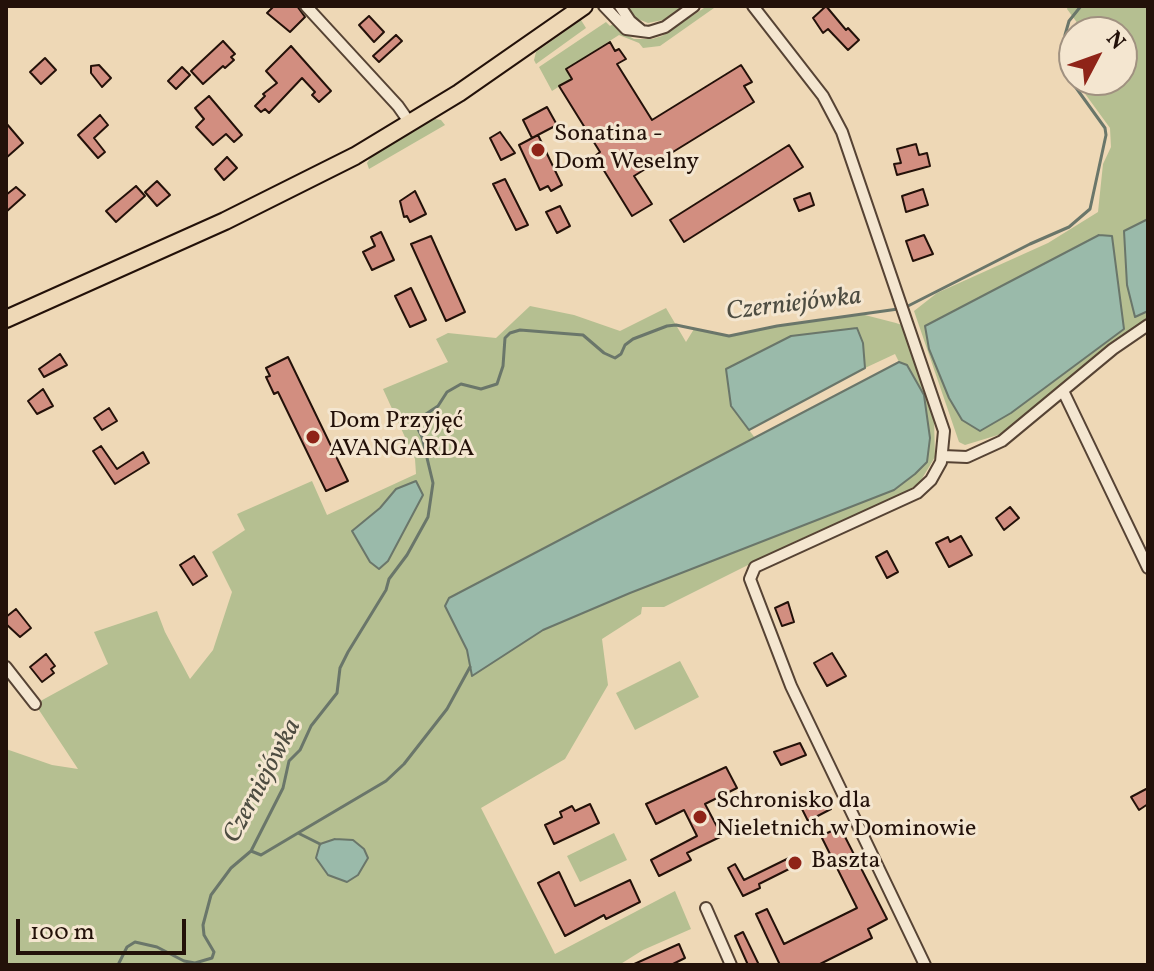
<!DOCTYPE html>
<meta charset="utf-8">
<style>
body{margin:0}
#map{position:relative;width:1154px;height:971px;overflow:hidden;background:#eed8b6;font-family:Vollkorn,serif}
canvas{display:block}
.frame{position:absolute;inset:0;border:8px solid #231109;pointer-events:none}
.north{position:absolute;left:1058px;top:16px;width:80px;height:80px;box-sizing:border-box;background:#f4e6d0;border:2px solid #a09180;border-radius:50%;rotate:49deg;font-size:22px;font-weight:700;line-height:32px;text-align:center;color:#231109}
.north::after{content:'';display:block;margin:auto;width:28px;height:36px;background:#8f2418;clip-path:polygon(50% 0,100% 100%,50% 72%,0 100%)}
.scale{position:absolute;left:16px;top:919px;width:170px;height:36px;box-sizing:border-box;border:4px solid #231109;border-top:0;padding-left:10px;font-size:24px;line-height:28px;white-space:nowrap;color:#231109;-webkit-text-stroke:6px #f4e6d0;paint-order:stroke}
</style>
<div id="map">
<canvas width="1154" height="971"></canvas>
<div class="frame"></div>
<div class="north">N</div>
<div class="scale">100 m</div>
</div>
<script>
const ctx = document.querySelector('canvas').getContext('2d');
ctx.lineJoin = 'round';
function fillPath(path, color) { ctx.fillStyle = color; ctx.fill(path, 'evenodd'); }
const poly = rows => new Path2D(rows.map(r => 'M' + r).join(''));
function trace(path, color, width, dash) { ctx.strokeStyle = color; ctx.lineWidth = width; ctx.lineCap = dash ? 'butt' : 'round'; ctx.setLineDash(dash || []); ctx.stroke(path); }
function write(font, color, halo, rows, align = 'center') {
  ctx.font = font + ' Vollkorn,serif'; ctx.lineWidth = 6; ctx.setLineDash([]); ctx.textBaseline = 'middle'; ctx.strokeStyle = halo; ctx.fillStyle = color; for (const [text, x, y, turn = 0] of rows) {
    ctx.save(); ctx.translate(x, y); ctx.rotate((+turn || 0) * Math.PI / 180); ctx.textAlign = isNaN(turn) ? turn : align; if (halo) ctx.strokeText(text, 0, 0); ctx.fillText(text, 0, 0); ctx.restore();
  }
}
const green = poly([
 [630,6,683,6,663,20,648,23,633,17,626,9],
 [707,6,724,6,714,8,660,46,643,48,639,43,619,35,566,69,571,79,552,91,539,67,606,22,610,26,613,24,618,30,634,39,652,39,662,36],
 [1068,6,1148,6,1148,219,1124,232,1136,317,1148,311,1148,319,1123,335,1039,406,998,435,965,445,959,442,914,311,937,293,1048,243,1098,212,1103,164,1111,147,1110,128,1075,80,1122,80,1122,32,1084,32,1067,9],
 [1098,235,1124,329,1011,413,980,430,962,420,949,398,929,349,925,326],
 [581,20,586,28,536,64,534,60,536,52],
 [435,119,441,120,445,125,369,169,367,163,371,157],
 [530,306,574,315,620,331,666,308,686,342,694,329,729,336,777,326,861,314,896,323,902,325,934,418,935,457,920,482,906,492,796,541,664,607,642,607,641,614,602,639,608,685,565,759,481,808,555,954,675,891,691,929,643,950,619,965,6,965,6,749,52,765,78,769,35,704,108,664,94,632,157,611,165,632,190,679,213,650,232,592,212,552,245,530,237,514,312,481,327,515,416,474,415,459,383,389,448,362,436,339,448,333,496,338],
 [863,343,865,368,895,354,899,362,907,365,924,395,927,462,915,474,894,490,630,593,543,630,472,676,467,650,445,606,449,598,755,438,731,406],
 [680,661,699,697,635,730,616,693],
 [614,833,627,860,580,882,567,856]
]);
const water = poly([
 [1148,219,1148,311,1135,317,1127,285,1124,231,1148,219],
 [1099,235,1112,236,1124,329,1011,413,980,431,962,420,949,398,929,349,925,326,1099,235],
 [857,328,863,343,865,368,749,430,731,406,726,369,791,336,857,328],
 [899,362,907,365,924,395,930,438,927,462,915,474,894,490,630,593,543,630,472,676,467,650,445,606,449,598,899,362],
 [416,481,423,495,388,561,379,569,370,562,352,531,380,508,396,489,416,481],
 [335,839,353,840,364,849,368,858,358,875,347,882,328,875,316,858,320,844,335,839]
]);
const stream = poly([
 [1108,6,1115,6],
 [906,307,1030,244,1069,227,1090,209,1106,135,1105,128,1069,78,1065,35,1069,21,1081,6],
 [298,833,386,781,404,764,447,709,470,667],
 [251,851,261,855,298,833,320,844],
 [118,965,127,947,135,942,157,947,184,961,195,963,212,958,214,952,204,935,203,925,211,895,231,868,251,851,283,788,289,761,300,750,311,726,337,693,340,668,348,652,386,590,389,579,407,555,428,517,433,483,422,437,418,429,420,418,438,406,447,392,461,384,481,389,497,384,503,366,505,338,510,333,520,330,583,335,604,353,615,358,621,354,625,345,633,339,667,326,676,325,729,336,777,326,898,309]
]);
const building = poly([
 [274,6,297,6,305,17,290,32,267,13,274,6],
 [826,6,846,30,848,28,859,40,848,50,828,29,823,33,813,18,826,6],
 [369,16,384,32,374,42,359,25,369,16],
 [396,35,402,41,379,62,373,56,396,35],
 [223,41,235,54,231,57,234,60,225,68,223,66,203,84,191,71,223,41],
 [610,42,615,51,619,49,626,59,617,64,652,120,741,65,752,82,744,86,754,102,634,176,652,204,632,216,595,156,600,152,559,86,572,79,566,69,610,42],
 [291,46,331,91,319,102,312,95,315,92,302,78,269,113,265,109,261,112,255,106,265,96,263,94,277,83,266,71,291,46],
 [45,58,56,70,41,84,30,72,45,58],
 [99,65,111,78,102,87,91,73,91,66,99,65],
 [182,67,190,75,176,89,168,81,182,67],
 [209,96,242,135,234,142,226,134,213,145,196,127,204,119,195,108,209,96],
 [547,107,557,125,532,138,523,120,547,107],
 [100,115,108,125,94,138,105,152,98,158,78,135,100,115],
 [6,123,23,143,6,158,6,123],
 [500,132,515,153,501,160,490,138,500,132],
 [538,135,562,185,551,191,548,186,540,190,519,145,538,135],
 [916,144,919,155,927,153,930,166,897,175,894,164,901,163,897,149,916,144],
 [789,145,803,167,684,242,670,220,789,145],
 [227,157,237,168,224,180,215,169,227,157],
 [505,179,528,225,516,230,493,184,505,179],
 [157,181,170,195,157,206,145,192,157,181],
 [136,186,145,196,116,222,106,211,136,186],
 [16,187,25,195,6,212,6,195,16,187],
 [923,189,928,205,906,212,902,196,923,189],
 [415,191,426,214,410,222,407,216,404,217,400,201,415,191],
 [810,193,814,205,799,211,794,199,810,193],
 [560,206,570,226,557,233,546,212,560,206],
 [381,232,394,260,372,270,363,252,375,246,371,237,381,232],
 [924,235,933,254,913,261,906,241,924,235],
 [431,236,465,312,446,321,411,244,431,236],
 [411,288,426,320,410,327,395,296,411,288],
 [60,354,67,365,44,377,39,369,60,354],
 [288,357,348,481,326,491,278,392,274,394,266,377,270,376,266,368,288,357],
 [43,389,53,406,37,414,28,401,43,389],
 [109,408,117,421,102,430,94,418,109,408],
 [101,446,117,469,143,452,149,463,115,484,93,451,101,446],
 [1010,507,1019,518,1004,530,996,518,1010,507],
 [961,536,972,555,949,567,936,543,948,537,950,542,961,536],
 [887,551,898,572,887,578,876,557,887,551],
 [194,556,207,576,193,585,180,565,194,556],
 [788,602,794,622,782,626,775,608,788,602],
 [16,609,31,628,20,637,6,624,6,617,16,609],
 [832,653,846,676,827,686,814,663,832,653],
 [46,654,55,666,51,669,54,673,42,682,30,667,46,654],
 [800,743,806,755,781,765,774,752,800,743],
 [726,767,737,788,705,804,722,836,687,853,691,860,659,876,651,860,697,836,684,810,656,824,646,804,726,767],
 [1148,788,1148,804,1139,810,1131,797,1148,788],
 [824,795,831,809,808,821,801,807,824,795],
 [590,804,599,823,554,844,545,825,562,817,560,812,572,806,575,811,590,804],
 [840,827,887,919,868,929,872,938,818,965,780,965,756,914,767,909,784,944,857,908,821,836,840,827],
 [793,856,797,865,759,884,760,888,743,896,728,868,735,864,744,880,793,856],
 [559,872,575,906,630,880,640,902,606,919,604,915,565,936,538,883,559,872],
 [743,932,759,965,748,965,735,936,743,932],
 [679,944,685,958,671,965,632,965,679,944]
]);
const street = poly([
 [306,6,398,106,410,123],
 [604,6,626,29,649,32,665,27,694,6],
 [620,6,630,21,642,31],
 [753,6,823,96,842,132,944,431,941,462,931,480,917,493,755,567,750,579,791,686,925,965],
 [1064,393,1148,568],
 [943,456,967,457,1002,441,1113,349,1148,325],
 [6,667,35,704],
 [706,908,731,965]
]);
const primary = poly([
 [6,319,225,221,355,156,459,93,584,6]
]);
const markers = [
 [538,150,8,"#8f2418"],
 [313,437,8,"#8f2418"],
 [700,817,8,"#8f2418"],
 [795,863,8,"#8f2418"]
];
const poiNames = [
 ["Sonatina -",554,136],
 ["Dom Weselny",554,164],
 ["Dom Przyjęć",329,423],
 ["AVANGARDA",329,451],
 ["Schronisko dla",716,803],
 ["Nieletnich w Dominowie",716,831],
 ["Baszta",811,863]
];
const waterNames = [
 ["Czerniejówka",794,306,-7],
 ["Czerniejówka",264,782,-62]
];
fillPath(green, '#b5bf91');
fillPath(water, '#9abaaa');
trace(water, '#6a766a', 2);
trace(stream, '#6a766a', 3);
fillPath(building, '#d28e80');
trace(building, '#231109', 2);
trace(street, '#564334', 14);
trace(primary, '#231109', 20);
trace(street, '#f4e6d0', 10);
trace(primary, '#eed8b6', 16);
for (const [x, y, r, color] of markers) { const dot = new Path2D(); dot.arc(x, y, r, 0, 2 * Math.PI); ctx.fillStyle = color; ctx.fill(dot); trace(dot, '#f4e6d0', 3); }
write('24px', '#231109', '#f4e6d0', poiNames, 'left');
write('italic 26px', '#4d4c41', '#f4e6d0', waterNames);
</script>
